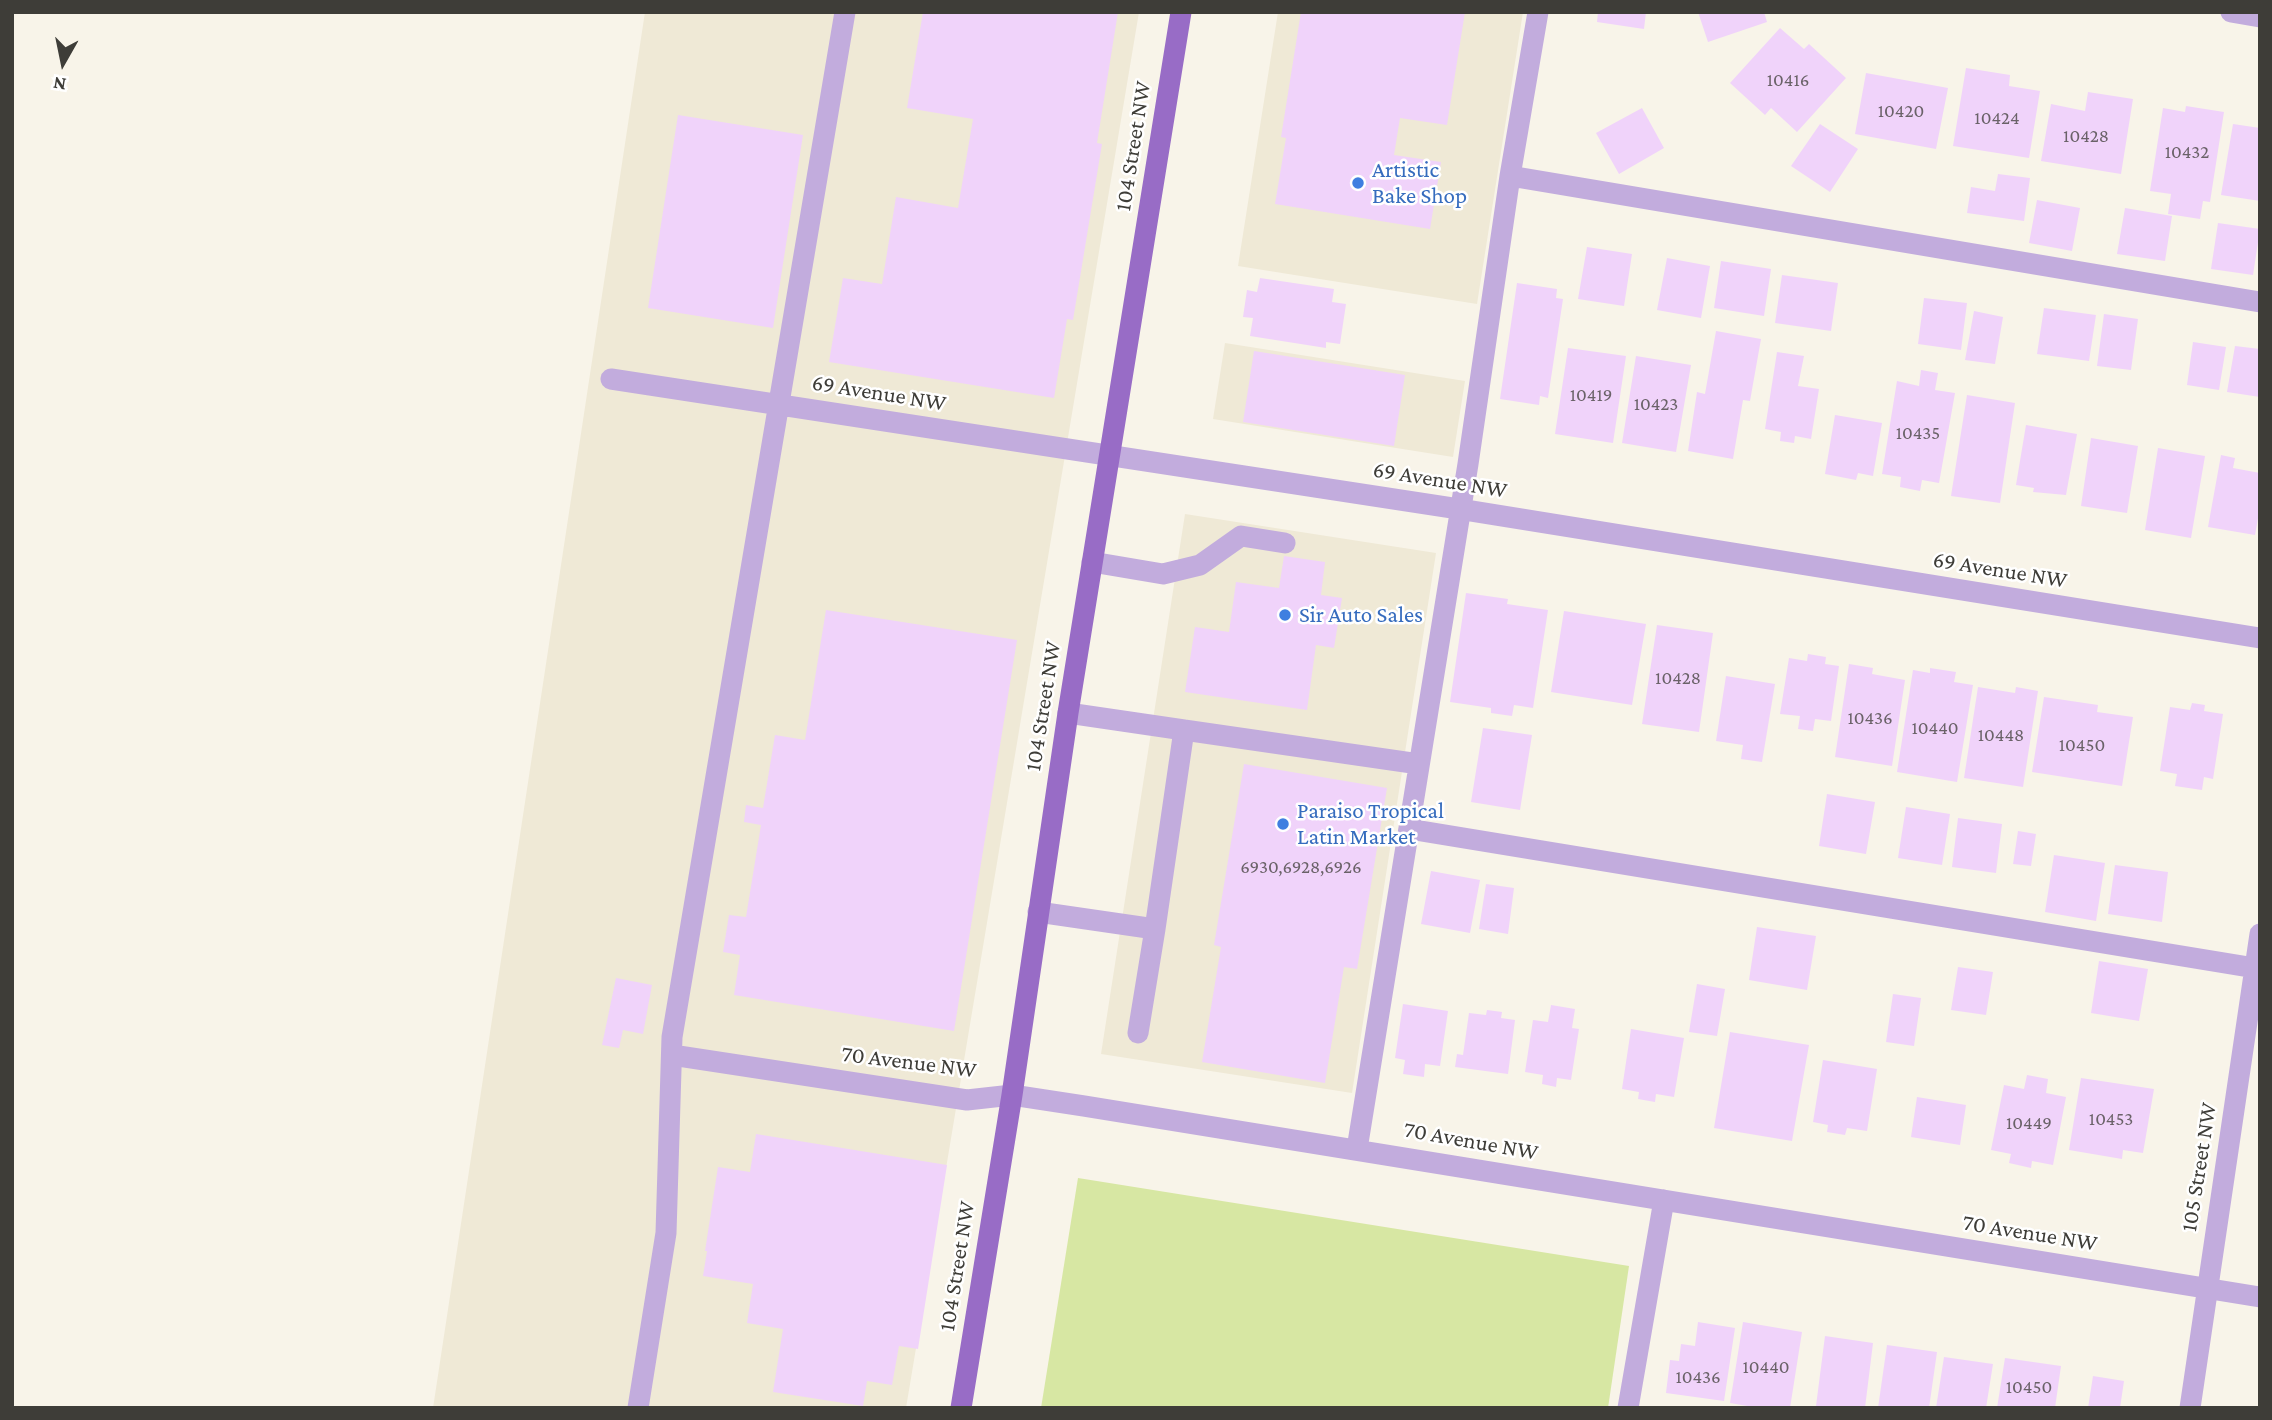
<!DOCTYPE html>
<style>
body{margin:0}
#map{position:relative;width:2272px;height:1420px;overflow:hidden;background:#f8f4e9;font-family:"Crimson Pro",serif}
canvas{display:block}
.frame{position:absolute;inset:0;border:14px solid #3e3d38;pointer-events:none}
.north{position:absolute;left:28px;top:28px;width:70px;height:70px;-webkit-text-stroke:5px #fff;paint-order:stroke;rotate:189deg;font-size:19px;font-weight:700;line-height:28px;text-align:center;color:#3e3d38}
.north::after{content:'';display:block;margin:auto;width:24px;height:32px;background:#3e3d38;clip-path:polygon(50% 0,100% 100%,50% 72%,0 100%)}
</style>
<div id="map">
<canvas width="2272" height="1420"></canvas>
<div class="frame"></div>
<div class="north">N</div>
</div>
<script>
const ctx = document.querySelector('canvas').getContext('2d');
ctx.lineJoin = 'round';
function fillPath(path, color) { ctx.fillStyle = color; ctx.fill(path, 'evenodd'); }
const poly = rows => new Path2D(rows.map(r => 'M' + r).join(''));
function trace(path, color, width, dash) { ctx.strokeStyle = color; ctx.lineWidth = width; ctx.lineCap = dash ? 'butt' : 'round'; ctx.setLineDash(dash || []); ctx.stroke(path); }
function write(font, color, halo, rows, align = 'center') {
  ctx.font = font + ' "Crimson Pro",serif'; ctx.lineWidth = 5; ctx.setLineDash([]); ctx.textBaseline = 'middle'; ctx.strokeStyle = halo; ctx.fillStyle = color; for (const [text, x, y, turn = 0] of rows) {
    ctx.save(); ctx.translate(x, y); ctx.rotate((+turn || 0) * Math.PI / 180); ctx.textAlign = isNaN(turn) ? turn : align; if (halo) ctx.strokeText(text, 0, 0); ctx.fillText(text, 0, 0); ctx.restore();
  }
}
const built = poly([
 [645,12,1139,12,906,1408,433,1408],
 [1278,12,1523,12,1477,304,1238,266],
 [1225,343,1465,381,1453,457,1213,419],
 [1185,514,1436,553,1352,1093,1101,1054]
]);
const green = poly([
 [1078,1178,1629,1266,1608,1408,1041,1408]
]);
const building = poly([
 [923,12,1118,12,1097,143,1102,144,1073,320,1067,319,1054,398,829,362,843,278,882,284,896,197,958,208,973,119,907,108],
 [1301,12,1465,12,1447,125,1400,118,1394,155,1441,162,1430,229,1275,204,1286,138,1281,137],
 [1598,12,1646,12,1644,29,1597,22],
 [1698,12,1764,12,1767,22,1708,42],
 [1780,28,1804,49,1809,44,1846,78,1797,132,1771,108,1765,115,1730,83],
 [1966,68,2010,75,2009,86,2040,91,2029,158,1953,146],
 [1866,73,1948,88,1936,149,1855,134],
 [2088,92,2133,99,2121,174,2041,161,2051,104,2085,111],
 [2186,106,2224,112,2210,202,2203,201,2200,219,2168,214,2171,194,2150,191,2163,108,2185,112],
 [1642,108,1664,148,1619,174,1596,133],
 [678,115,803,135,773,328,648,308],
 [1820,124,1858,149,1830,192,1791,166],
 [2233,124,2260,128,2260,201,2221,195],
 [1998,174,2030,178,2024,221,1967,213,1971,187,1995,191],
 [2037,200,2080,208,2072,251,2029,243],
 [2125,208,2172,216,2165,261,2117,254],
 [2218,223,2260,229,2253,275,2211,269],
 [1587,247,1632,254,1624,306,1578,299],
 [1667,258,1710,266,1701,318,1657,310],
 [1721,261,1771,269,1764,316,1714,308],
 [1782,275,1838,283,1831,331,1775,323],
 [1260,278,1334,289,1332,302,1346,304,1340,344,1326,342,1326,348,1250,336,1253,318,1243,317,1247,290,1257,292],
 [1517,283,1557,289,1556,298,1563,299,1548,398,1540,396,1539,405,1500,399],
 [1924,298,1967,303,1961,350,1918,344],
 [2044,308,2096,315,2089,361,2037,354],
 [1974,311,2003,317,1995,364,1965,360],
 [2104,314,2138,319,2131,370,2097,366],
 [1716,331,1761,339,1750,401,1743,400,1733,459,1688,451,1697,392,1705,394],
 [2193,342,2226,347,2219,390,2187,385],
 [2235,346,2260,349,2260,397,2227,392],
 [1568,348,1626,356,1613,443,1555,434],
 [1254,351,1405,375,1394,446,1243,422],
 [1777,352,1804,356,1798,386,1819,389,1811,439,1795,436,1794,443,1780,441,1781,432,1765,429],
 [1636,356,1691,365,1676,452,1622,443],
 [1921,370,1938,373,1935,390,1955,393,1939,483,1922,480,1920,491,1900,487,1901,477,1882,474,1897,381,1919,386],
 [1967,395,2015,403,2000,503,1951,496],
 [1835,415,1882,423,1873,476,1858,473,1856,480,1825,474],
 [2026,425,2077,434,2066,495,2033,492,2034,488,2016,485],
 [2091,438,2138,446,2127,513,2081,506],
 [2158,448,2205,456,2191,538,2145,530],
 [2221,455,2235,458,2233,468,2260,473,2260,507,2255,535,2208,527],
 [1284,556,1325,562,1321,595,1342,598,1334,648,1316,645,1307,710,1185,692,1195,627,1229,632,1236,582,1279,588],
 [1466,593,1508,599,1507,604,1548,610,1533,708,1514,705,1512,716,1491,713,1491,708,1450,702],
 [826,610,1017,640,954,1031,734,995,740,955,723,952,729,915,746,917,761,825,744,822,746,805,763,808,775,735,805,740],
 [1564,611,1646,624,1632,705,1551,692],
 [1657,625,1713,633,1699,732,1642,724],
 [1808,654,1826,657,1825,664,1839,666,1831,721,1815,719,1813,731,1798,729,1800,716,1780,714,1789,658,1807,661],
 [1849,664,1873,668,1872,674,1905,680,1892,766,1835,757],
 [1930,668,1956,672,1954,682,1973,685,1957,782,1897,772,1913,670,1930,673],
 [1726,676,1775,684,1762,762,1741,759,1743,745,1716,741],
 [1978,687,2015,693,2016,687,2038,691,2023,787,1964,778],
 [2044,697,2098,705,2097,712,2133,717,2122,786,2032,772],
 [2192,703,2205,705,2204,711,2223,714,2213,779,2204,777,2202,790,2175,786,2177,774,2160,771,2170,707,2190,710],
 [1483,728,1532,735,1520,810,1471,802],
 [1244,764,1387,788,1357,969,1344,967,1325,1083,1202,1062,1221,947,1214,945],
 [1827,794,1875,802,1866,854,1819,846],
 [1906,807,1950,814,1942,865,1898,858],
 [1958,818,2002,824,1996,873,1952,867],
 [2018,831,2036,834,2031,866,2013,864],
 [2054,855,2105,863,2096,921,2045,912],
 [2115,865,2168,872,2162,922,2108,914],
 [1431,871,1480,880,1470,933,1421,924],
 [1486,884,1514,888,1508,934,1479,929],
 [1757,927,1816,936,1807,990,1749,980],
 [2099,961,2148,969,2139,1021,2091,1013],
 [1958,967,1993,972,1986,1015,1951,1010],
 [616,978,652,985,643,1034,623,1030,619,1048,602,1045],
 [1697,984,1725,989,1717,1036,1689,1032],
 [1893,994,1921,998,1914,1046,1886,1042],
 [1403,1004,1448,1011,1440,1066,1425,1064,1424,1077,1403,1074,1405,1060,1395,1058],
 [1551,1005,1575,1009,1572,1028,1579,1029,1571,1080,1557,1078,1556,1087,1542,1084,1543,1075,1525,1072,1533,1020,1548,1022],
 [1487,1010,1502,1012,1501,1018,1515,1020,1508,1074,1455,1067,1457,1054,1463,1055,1469,1013,1486,1015],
 [1631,1029,1684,1038,1674,1097,1656,1094,1655,1102,1638,1099,1639,1092,1622,1089],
 [1730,1032,1809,1045,1792,1141,1714,1128],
 [1823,1060,1877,1069,1867,1131,1847,1128,1845,1135,1827,1132,1828,1125,1813,1122],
 [2027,1075,2048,1079,2046,1093,2066,1097,2053,1165,2032,1161,2031,1168,2009,1163,2011,1154,1991,1150,2004,1085,2024,1089],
 [2081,1078,2154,1089,2143,1153,2123,1150,2122,1159,2069,1150],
 [1917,1097,1966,1105,1960,1145,1911,1137],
 [756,1134,947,1165,918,1349,899,1346,892,1385,867,1381,863,1406,773,1392,783,1329,747,1323,753,1284,703,1276,707,1251,705,1251,718,1167,750,1172],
 [1698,1322,1735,1328,1724,1401,1666,1393,1670,1360,1679,1361,1681,1344,1695,1346],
 [1743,1322,1802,1332,1790,1408,1759,1408,1730,1403],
 [1825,1336,1873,1343,1865,1408,1816,1406],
 [1887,1345,1937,1352,1929,1408,1878,1408],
 [1944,1357,1993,1364,1986,1408,1936,1408],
 [2005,1358,2061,1366,2055,1408,1997,1408],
 [2093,1376,2124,1381,2120,1408,2088,1408]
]);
const minor = poly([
 [2231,12,2260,17],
 [1510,176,2260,302],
 [611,379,1459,509,2260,638],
 [1092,562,1163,574,1200,565,1241,536,1285,543],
 [1184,730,1419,764],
 [1409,829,2255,968],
 [1038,912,1155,929,1184,730,1068,713],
 [1138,1033,1155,929],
 [672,1055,967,1100,1012,1095,1084,1106,2260,1297],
 [1357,1149,1468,464,1510,176,1538,12],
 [638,1408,666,1233,672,1037,845,12],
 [1628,1408,1664,1200],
 [2190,1408,2260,934]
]);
const major = poly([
 [961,1408,1012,1095,1068,713,1181,12]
]);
const markers = [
 [1358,183,7,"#3f7fe0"],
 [1285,615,7,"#3f7fe0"],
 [1283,824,7,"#3f7fe0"]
];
const numberNames = [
 ["10416",1788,80],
 ["10420",1901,111],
 ["10424",1997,118],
 ["10428",2086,136],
 ["10432",2187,152],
 ["10419",1591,395],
 ["10423",1656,404],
 ["10435",1918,433],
 ["10428",1678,678],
 ["10436",1870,718],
 ["10440",1935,728],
 ["10448",2001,735],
 ["10450",2082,745],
 ["6930,6928,6926",1301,867],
 ["10453",2111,1119],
 ["10449",2029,1123],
 ["10440",1766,1367],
 ["10436",1698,1377],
 ["10450",2029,1387]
];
const streetNames = [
 ["104 Street NW",1133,146,-81],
 ["69 Avenue NW",879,393,9],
 ["69 Avenue NW",1440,480,9],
 ["69 Avenue NW",2000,570,9],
 ["104 Street NW",1043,706,-81],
 ["70 Avenue NW",909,1062,7],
 ["70 Avenue NW",1471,1141,10],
 ["105 Street NW",2199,1167,-81],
 ["70 Avenue NW",2030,1233,9],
 ["104 Street NW",957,1266,-81]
];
const shopNames = [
 ["Artistic",1372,170],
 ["Bake Shop",1372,196],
 ["Sir Auto Sales",1299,615],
 ["Paraiso Tropical",1297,811],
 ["Latin Market",1297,837]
];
fillPath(built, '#efe9d6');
fillPath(green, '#d7e7a3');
fillPath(building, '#f0d3fa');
trace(minor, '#c2acdd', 21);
trace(major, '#986cc6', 21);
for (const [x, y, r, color] of markers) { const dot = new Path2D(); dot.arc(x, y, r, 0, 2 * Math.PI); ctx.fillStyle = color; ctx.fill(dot); trace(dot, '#fff', 2.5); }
write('19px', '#6a6268', null, numberNames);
write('23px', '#3e3d38', '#fff', streetNames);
write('23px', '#366cbe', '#fff', shopNames, 'left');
</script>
